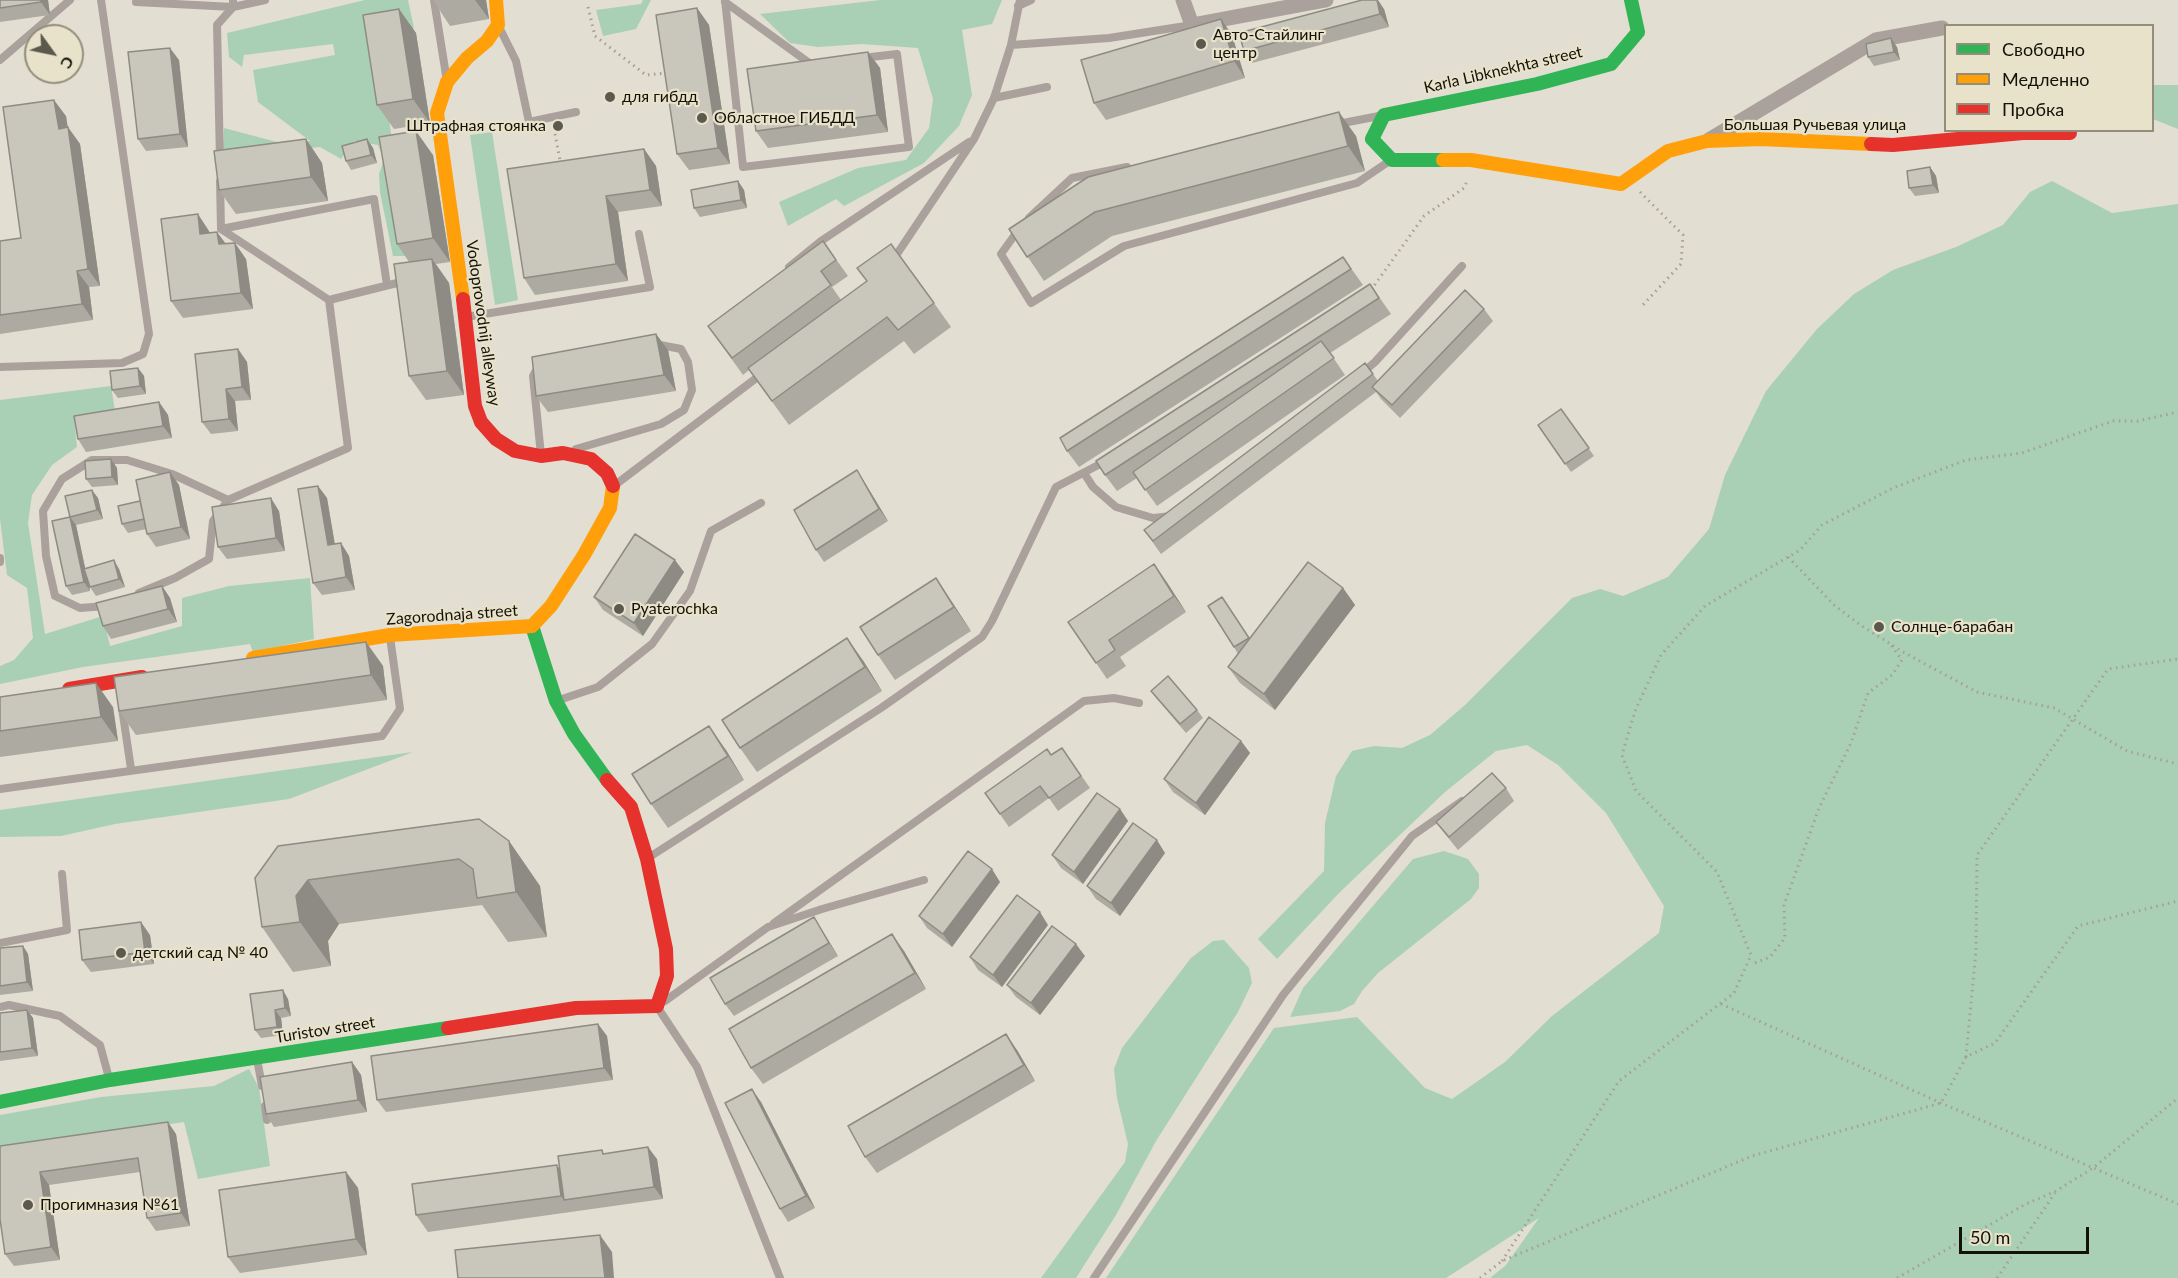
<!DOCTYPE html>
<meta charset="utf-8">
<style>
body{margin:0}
#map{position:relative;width:2178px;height:1278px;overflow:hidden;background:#e2ded1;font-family:Lato,sans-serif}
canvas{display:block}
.legend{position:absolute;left:1944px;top:24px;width:210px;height:108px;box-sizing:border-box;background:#e9e2ca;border:2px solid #938e7c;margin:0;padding:8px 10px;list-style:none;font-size:18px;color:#131108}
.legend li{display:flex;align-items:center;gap:12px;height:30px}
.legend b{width:30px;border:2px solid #938e7c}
.north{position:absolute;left:24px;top:24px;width:60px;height:60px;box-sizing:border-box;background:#e9e2ca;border:2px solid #938e7c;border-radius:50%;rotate:123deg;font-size:16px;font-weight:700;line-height:24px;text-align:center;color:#131108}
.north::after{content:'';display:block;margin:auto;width:21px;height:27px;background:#5b594e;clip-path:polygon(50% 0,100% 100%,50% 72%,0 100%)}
.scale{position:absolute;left:1959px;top:1227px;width:130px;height:27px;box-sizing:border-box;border:3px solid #131108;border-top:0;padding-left:8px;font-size:18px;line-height:21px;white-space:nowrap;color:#131108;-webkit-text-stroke:4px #e9e2ca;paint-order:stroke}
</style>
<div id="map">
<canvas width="2178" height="1278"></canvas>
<ul class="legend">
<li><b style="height:8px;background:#30b455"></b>Свободно</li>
<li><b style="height:8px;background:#ff9f0a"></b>Медленно</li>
<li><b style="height:8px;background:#e5322d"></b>Пробка</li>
</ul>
<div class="north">С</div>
<div class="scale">50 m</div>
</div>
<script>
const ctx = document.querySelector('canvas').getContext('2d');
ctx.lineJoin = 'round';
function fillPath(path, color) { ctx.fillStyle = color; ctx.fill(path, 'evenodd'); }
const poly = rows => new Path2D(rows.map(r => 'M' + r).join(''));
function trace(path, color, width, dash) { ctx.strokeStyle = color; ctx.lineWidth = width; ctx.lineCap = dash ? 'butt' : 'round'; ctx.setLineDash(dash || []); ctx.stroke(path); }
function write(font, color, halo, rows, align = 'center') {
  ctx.font = font + ' Lato,sans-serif'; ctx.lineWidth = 4.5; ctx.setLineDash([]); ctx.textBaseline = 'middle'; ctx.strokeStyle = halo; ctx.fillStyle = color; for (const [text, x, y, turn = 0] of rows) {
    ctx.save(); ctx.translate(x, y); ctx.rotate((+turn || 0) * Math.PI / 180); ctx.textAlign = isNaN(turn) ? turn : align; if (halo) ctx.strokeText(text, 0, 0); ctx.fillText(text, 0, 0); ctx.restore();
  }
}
const green = poly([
 [365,0,408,0,414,28,378,33,407,256,393,256,380,192,379,174,384,159,378,145,354,141,341,159,320,147,223,158,224,128,288,145,310,141,258,102,253,70,335,55,333,44,244,55,242,67,229,57,227,33],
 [643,0,651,0,636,29,603,36,596,10,641,4],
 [880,0,1002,0,992,24,962,30,972,95,959,126,924,163,844,206,836,199,788,226,779,202,858,168,906,160,929,128,933,99,918,48,862,44,818,47,790,43,760,14],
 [2152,85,2178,85,2178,129,2153,119],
 [492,132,518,300,495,305,470,135],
 [2052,181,2112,213,2178,204,2178,1278,1490,1278,1506,1265,1539,1218,1446,1278,1106,1278,1274,1028,1357,1017,1425,1088,1452,1099,1505,1062,1552,1016,1659,933,1664,906,1606,813,1558,765,1527,745,1496,751,1445,792,1340,892,1277,959,1258,939,1324,871,1325,823,1336,776,1352,751,1374,746,1402,748,1430,735,1465,705,1572,598,1600,589,1623,596,1668,577,1709,529,1725,475,1766,391,1817,329,1854,294,1893,270,1956,247,2003,225,2030,192],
 [111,386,115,411,74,418,77,447,52,465,32,495,28,523,45,634,103,616,110,646,182,626,182,598,229,586,310,578,314,639,253,652,250,644,83,667,0,684,0,666,14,660,33,638,27,588,7,575,0,519,0,400],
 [413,752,289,799,115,824,61,836,0,837,0,810],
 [1444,851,1468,859,1479,874,1479,888,1471,899,1378,973,1362,991,1354,1004,1340,1011,1290,1017,1303,988,1413,859],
 [1224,940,1249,968,1252,983,1238,1012,1156,1141,1116,1215,1076,1278,1041,1278,1125,1162,1128,1144,1117,1098,1114,1069,1122,1048,1191,958,1213,941],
 [249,1069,259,1088,270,1166,198,1179,184,1122,0,1150,0,1115,101,1097,214,1086]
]);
const path = poly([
 [588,7,595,36,646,75,667,73],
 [554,128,561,166],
 [1640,192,1683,235,1681,264,1641,307],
 [1371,290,1424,216,1464,188,1468,179],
 [1788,557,1834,605,1859,624,1903,652,1977,692,2054,708,2127,751,2178,764],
 [1755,963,1770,957,1785,938,1784,905,1819,808,1851,743,1868,693,1892,675,1902,660,1891,645],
 [1721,1004,1941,1103,2178,1204],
 [1966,1057,1976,950,1977,855,2108,669,2178,659],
 [1502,1261,1619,1081,1734,993,1751,955,1717,872,1636,791,1622,755,1635,711,1661,655,1705,606,1800,550,1822,525,1893,488,1966,460,2022,453,2113,421,2138,421,2178,412],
 [1480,1278,1502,1261,1752,1156,1941,1103,1966,1057,1995,1043,2078,926,2178,901],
 [1897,1278,2024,1205,2056,1191,2093,1168,2178,1098],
 [1997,1278,2055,1193]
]);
const lane = poly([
 [434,0,446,75],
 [725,0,743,167,909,147,897,54,862,58],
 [136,2,233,7,265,0],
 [725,2,812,65],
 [1018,6,1031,0],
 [500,29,516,61,529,122,576,112],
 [1011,45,1109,38,1192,25],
 [0,60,70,0],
 [994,98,1047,87],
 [1338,124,1379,116],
 [220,160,217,25,233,7,233,0],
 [220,181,221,229,329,300,405,281],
 [1029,218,1072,178,1127,167],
 [221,229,374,199,387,285],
 [1019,229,1001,254,1031,303,1124,246,1357,183,1391,160],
 [893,260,974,139,994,98,1011,45,1020,0],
 [789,267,821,241,969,142],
 [466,317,650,287,639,234],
 [0,367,122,363,143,354,149,334,101,0],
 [538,367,533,376,541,455],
 [1361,374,1375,362,1462,266],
 [576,449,661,424,684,410,692,390,688,362,681,349,655,344],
 [1084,473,1093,487,1116,507,1153,518,1172,516],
 [615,485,763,373],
 [0,558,0,562],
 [139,593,175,578,209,559,213,521,228,500,348,448,329,300],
 [106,606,80,608,55,596,46,556,43,511,62,479,92,460,127,460,172,474,228,500],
 [556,701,598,687,652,644,690,591,711,531,761,503],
 [122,708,131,769],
 [0,789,382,736,400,709,390,637],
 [648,858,881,708,982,637,992,621,1056,487,1106,461],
 [774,923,1084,701,1114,698,1139,703],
 [0,943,67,930,62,874],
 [665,1001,768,927,822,909,924,880],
 [0,1007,9,1005,60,1016,100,1045,109,1078],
 [658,1008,697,1067,780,1278],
 [257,1059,262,1086],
 [265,1106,267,1120],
 [1094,1278,1283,995,1412,836,1462,801]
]);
const street = poly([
 [1183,0,1192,25,1326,0],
 [1709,140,1876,40,1942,28]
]);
const fast = poly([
 [1443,160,1392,160,1372,139,1384,115,1537,84,1611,64,1638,32,1631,0],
 [532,626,556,701,574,734,607,780],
 [0,1102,110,1080,448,1028]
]);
const slow = poly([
 [1443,160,1471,160,1621,184,1668,151,1707,141,1760,139,1871,144],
 [463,299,437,113,447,82,467,58,487,41,498,25,496,0],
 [532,626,551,606,584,555,610,508,613,486],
 [253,658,390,635,532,626]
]);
const jam = poly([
 [1871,144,1893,145,2023,133,2070,133],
 [463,299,475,406,481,422,496,439,515,451,541,456,563,453,591,459,607,473,613,486],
 [69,689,142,677],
 [448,1028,576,1008,657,1006,667,976,666,949,647,859,631,807,607,780]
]);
const wall = poly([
 [0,0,48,0,50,15,0,22],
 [433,0,486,0,489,19,450,26],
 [697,8,709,25,730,164,689,170,677,154],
 [399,9,416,33,430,123,394,129,377,105],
 [1384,9,1389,27,1252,63,1244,51],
 [1221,19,1232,35,1245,78,1106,120,1094,103],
 [1897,47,1900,60,1874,66,1868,57],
 [868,52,880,68,888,132,768,148,756,131],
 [179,60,188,147,146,151,138,139],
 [66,116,68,128,80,144,100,286,89,287,93,320,0,334,0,241,21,238],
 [1356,136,1365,171,1112,236,1044,281,1009,229],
 [306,139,322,163,328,201,236,214,219,190],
 [367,139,373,148,377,163,351,170,346,161],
 [644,149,656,166,662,206,618,212,628,281,535,295,524,278],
 [433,155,450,262,436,264,449,283,464,395,426,400,409,376,409,262,397,244],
 [1930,167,1936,176,1939,193,1915,196,1909,188],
 [738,181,744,190,747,208,700,217,694,208],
 [209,231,210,233,246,259,253,309,183,318,171,301],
 [823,241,848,276,832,287,841,300,934,303,951,327,914,354,904,341,789,425,749,370,743,375,708,326],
 [1343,257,1363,285,1079,467,1067,451],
 [1370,284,1391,314,1330,353,1345,375,1157,506,1137,478,1117,491,1105,475],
 [1484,309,1493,321,1400,418,1381,399,1376,392,1161,554,1144,530,1365,363,1378,381],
 [656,334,668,350,676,391,548,412,536,396],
 [238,349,247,362,251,400,235,401,238,431,211,434,202,422],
 [138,368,144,376,146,394,118,398,112,390],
 [159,402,168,415,172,438,86,452,78,439],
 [1561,409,1594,456,1571,472,1538,425],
 [111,459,117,468,118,485,92,487,86,479],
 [857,470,865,483,888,521,824,562,816,550],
 [170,472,179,485,190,539,156,547,147,534,146,529,128,533,122,524,140,501],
 [318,486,327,498,335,544,341,543,349,556,355,590,322,595,313,583],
 [98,498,103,519,76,525,85,568,119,569,125,587,96,596,90,587,87,577,90,591,72,595,66,586,70,517],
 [279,511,285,551,227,559,218,547],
 [684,572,643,636,603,610,594,597],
 [936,578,971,631,895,680,878,655],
 [1166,581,1186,612,1120,657,1126,666,1107,679,1068,622],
 [162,586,170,598,177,622,111,639,103,626],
 [1343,588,1355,605,1275,710,1240,683,1228,667,1238,654,1234,647,1222,597,1250,639],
 [847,638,864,662,882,691,757,772,740,748],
 [366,642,383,666,387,700,136,735,119,711],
 [1151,691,1197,710,1203,718,1186,733,1157,699],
 [0,697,113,707,118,741,0,757],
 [1241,741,1250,753,1205,815,1173,792,1164,779],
 [1062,748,1090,788,1058,811,1049,798,1009,827,985,793,1051,755],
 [726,750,744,780,668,828,651,804],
 [1506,788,1514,801,1458,850,1445,834,1436,822],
 [1120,809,1128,821,1083,884,1061,868,1052,855],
 [509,841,540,886,547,937,508,942,482,905,339,924,328,941,331,966,293,972,262,927,255,878],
 [1165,853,1120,916,1096,899,1087,886],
 [1000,882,952,947,927,928,919,916],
 [814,917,838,956,734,1016,725,1004],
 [1048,925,1002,987,978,970,970,957],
 [150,935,154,964,91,972,82,960],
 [23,946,28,954,33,991,0,995,0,948],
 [904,951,926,989,763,1084,751,1068],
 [1085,956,1040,1015,1016,997,1007,985],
 [250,994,288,999,291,1016,281,1018,283,1035,261,1038,255,1030],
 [27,1010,33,1018,38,1056,0,1061,0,1013],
 [598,1024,607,1036,613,1080,386,1112,377,1100],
 [1017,1050,1035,1081,877,1173,865,1157],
 [352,1062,361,1075,367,1112,274,1127,266,1114],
 [761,1102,815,1208,788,1222,780,1209],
 [176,1134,190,1226,156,1231,147,1218,140,1172,49,1185,60,1260,14,1266,5,1254,0,1146],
 [605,1153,657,1159,663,1199,428,1232,416,1215,560,1169],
 [346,1172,358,1188,367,1255,240,1273,228,1257]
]);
const shadedWall = poly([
 [41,0,48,0,50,15,41,2],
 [475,0,486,0,489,19],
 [1377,0,1378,0,1384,9,1389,27,1380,14],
 [697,8,709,25,730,164,718,148],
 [399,9,416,33,430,123,413,99],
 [1221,19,1232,35,1245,78,1234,61],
 [1891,38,1897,47,1900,60,1894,52],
 [170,48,179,60,188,147,180,134],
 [868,52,880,68,888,132,877,115],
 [54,100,66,116,70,145,59,129],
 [1339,112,1356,136,1365,171,1348,146],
 [68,127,80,144,100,286,88,269],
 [416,131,433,155,450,262,433,238],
 [306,139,322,163,328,201,311,177],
 [367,139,373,148,377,163,371,155],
 [644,149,656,166,662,206,650,190],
 [1930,167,1936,176,1939,193,1933,185],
 [738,181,744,190,747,208,741,200],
 [606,196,618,212,628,281,616,264],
 [198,214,209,231,212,251,200,234],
 [217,232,229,248,219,244],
 [235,243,246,259,253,309,241,293],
 [432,259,449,283,464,395,447,371],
 [77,271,89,287,93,320,82,304],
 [656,334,668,350,676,391,664,375],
 [238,349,247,362,251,400,242,387],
 [138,368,144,376,146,394,140,386],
 [226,389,235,401,238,431,229,419],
 [159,402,168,415,172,438,163,426],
 [111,459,117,468,118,485,112,477],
 [857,470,865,483,888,521,879,509],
 [170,472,179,485,190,539,181,527],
 [318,486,327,498,337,558,328,545],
 [92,490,98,498,103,519,97,510],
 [271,498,279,511,285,551,276,538],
 [70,517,76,525,90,591,84,582],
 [341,543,349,556,355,590,346,577],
 [114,560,119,569,125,587,119,579],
 [675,560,684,572,643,636,634,623],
 [1154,564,1166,581,1186,612,1174,596],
 [936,578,952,602,971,631,954,607],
 [162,586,170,598,177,622,168,609],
 [1343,588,1355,605,1275,710,1264,694],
 [847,638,864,662,882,691,865,667],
 [366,642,383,666,387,700,371,675],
 [96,683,113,707,118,741,101,717],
 [709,726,726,750,744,780,728,756],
 [1241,741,1250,753,1205,815,1196,803],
 [1120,809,1128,821,1083,884,1074,872],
 [1157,840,1165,853,1120,916,1111,903],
 [509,841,540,886,547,937,516,892],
 [992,869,1000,882,952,947,943,934],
 [308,880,339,924,328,941,331,966,300,922,296,896],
 [1040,912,1048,925,1002,987,993,975],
 [814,917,838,956,829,943],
 [141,922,150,935,154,964,145,952],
 [892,934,904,951,926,989,915,973],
 [1076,944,1085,956,1040,1015,1031,1003],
 [23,946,28,954,33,991,27,982],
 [283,990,288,999,291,1016,285,1008],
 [27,1010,33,1018,38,1056,32,1048],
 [275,1010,281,1018,283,1035,277,1027],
 [598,1024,607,1036,613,1080,604,1068],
 [1006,1034,1017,1050,1035,1081,1024,1065],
 [352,1062,361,1075,367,1112,358,1100],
 [752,1089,761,1102,815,1208,806,1196],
 [168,1122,176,1134,190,1226,181,1213],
 [648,1147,657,1159,663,1199,654,1187],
 [557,1165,568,1181,564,1200,561,1196],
 [40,1172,49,1185,60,1260,51,1247],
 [346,1172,358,1188,367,1255,356,1239],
 [600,1235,612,1252,614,1278,605,1278]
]);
const building = poly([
 [0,0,41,0,41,2,0,8,0,0],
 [1362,0,1377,0,1380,14,1244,51,1239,33,1362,0],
 [697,8,718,148,677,154,656,15,697,8],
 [399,9,413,99,377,105,363,15,399,9],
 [1221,19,1234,61,1094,103,1081,60,1221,19],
 [1891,38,1894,52,1868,57,1866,44,1891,38],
 [170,48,180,134,138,139,128,52,170,48],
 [868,52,877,115,756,131,747,69,868,52],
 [54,100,59,129,68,127,88,269,77,271,82,304,0,315,0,241,21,238,3,107,54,100],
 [1339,112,1348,146,1095,212,1027,257,1009,229,1088,177,1339,112],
 [416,131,433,238,397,244,379,137,416,131],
 [306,139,311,177,219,190,214,151,306,139],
 [367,139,371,155,346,161,342,146,367,139],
 [644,149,650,190,606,196,616,264,524,278,507,169,644,149],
 [1930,167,1933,185,1909,188,1907,171,1930,167],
 [738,181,741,200,694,208,691,190,738,181],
 [198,214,200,234,217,232,219,244,235,243,241,293,171,301,161,219,198,214],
 [823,241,836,260,821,271,831,285,732,358,708,326,823,241],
 [891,244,934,303,898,330,887,317,772,401,748,368,867,281,857,268,891,244],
 [1343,257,1351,269,1067,451,1060,438,1343,257],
 [432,259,447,371,409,376,394,264,432,259],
 [1370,284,1379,298,1105,475,1096,461,1370,284],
 [1465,290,1484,309,1392,405,1372,387,1465,290],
 [656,334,664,375,536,396,532,357,656,334],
 [1321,341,1334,358,1145,490,1133,472,1321,341],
 [238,349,242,387,226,389,229,419,202,422,195,354,238,349],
 [1365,363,1373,374,1153,541,1144,530,1365,363],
 [138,368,140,386,112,390,110,371,138,368],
 [159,402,163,426,78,439,74,416,159,402],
 [1561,409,1589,448,1565,464,1538,425,1561,409],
 [111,459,112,477,86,479,85,461,111,459],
 [857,470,879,509,816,550,794,510,857,470],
 [170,472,181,527,147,534,136,480,170,472],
 [318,486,328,545,341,543,346,577,313,583,298,489,318,486],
 [92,490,97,510,70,517,84,582,66,586,52,521,70,517,65,496,92,490],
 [271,498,276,538,218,547,212,507,271,498],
 [140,501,144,519,122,524,118,506,140,501],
 [635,534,675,560,634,623,594,597,635,534],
 [114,560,119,579,90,587,84,569,114,560],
 [1308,562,1343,588,1264,694,1228,667,1308,562],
 [1154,564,1174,596,1109,640,1115,650,1096,663,1068,622,1154,564],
 [936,578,954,607,878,655,860,627,936,578],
 [162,586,168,609,103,626,96,603,162,586],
 [1222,597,1249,638,1234,647,1208,606,1222,597],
 [847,638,865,667,740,748,722,720,847,638],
 [366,642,371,675,119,711,114,677,366,642],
 [1168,676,1197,710,1180,724,1151,691,1168,676],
 [96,683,101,717,0,731,0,697,96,683],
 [1209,717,1241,741,1196,803,1164,779,1209,717],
 [709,726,728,756,651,804,632,774,709,726],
 [1062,748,1081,776,1049,798,1040,786,1000,814,985,793,1047,749,1051,755,1062,748],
 [1492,773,1506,788,1449,837,1436,822,1492,773],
 [1097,793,1120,809,1074,872,1052,855,1097,793],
 [479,819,509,841,516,892,477,898,473,869,459,859,308,880,296,896,300,922,262,927,255,878,278,846,479,819],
 [1133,823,1157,840,1111,903,1087,886,1133,823],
 [968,851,992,869,943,934,919,916,968,851],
 [1017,895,1040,912,993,975,970,957,1017,895],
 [814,917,829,943,725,1004,710,978,814,917],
 [141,922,145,952,82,960,79,930,141,922],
 [1052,926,1076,944,1031,1003,1007,985,1052,926],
 [892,934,915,973,751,1068,729,1029,892,934],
 [23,946,27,982,0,986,0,948,23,946],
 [283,990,285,1008,275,1010,277,1027,255,1030,250,994,283,990],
 [27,1010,32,1048,0,1052,0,1013,27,1010],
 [598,1024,604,1068,377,1100,371,1056,598,1024],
 [1006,1034,1024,1065,865,1157,848,1126,1006,1034],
 [352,1062,358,1100,266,1114,260,1077,352,1062],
 [752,1089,806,1196,780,1209,725,1103,752,1089],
 [168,1122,181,1213,147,1218,138,1158,40,1172,51,1247,5,1254,0,1219,0,1146,168,1122],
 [648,1147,654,1187,564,1200,558,1156,602,1150,603,1154,648,1147],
 [557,1165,561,1196,416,1215,412,1184,557,1165],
 [346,1172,356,1239,228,1257,219,1190,346,1172],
 [600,1235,605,1278,458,1278,455,1250,600,1235]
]);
const markers = [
 [1201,44,6,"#5b594e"],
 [610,97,6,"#5b594e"],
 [702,118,6,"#5b594e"],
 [558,126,6,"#5b594e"],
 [619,609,6,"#5b594e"],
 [1879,627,6,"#5b594e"],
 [121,953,6,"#5b594e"],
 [28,1205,6,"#5b594e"]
];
const poiNames = [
 ["Авто-Стайлинг",1213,35],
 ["центр",1213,53],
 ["для гибдд",622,97],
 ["Областное ГИБДД",714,118],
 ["Штрафная стоянка",546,126,"right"],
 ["Pyaterochka",631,609],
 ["Солнце-барабан",1891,627],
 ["детский сад № 40",133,953],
 ["Прогимназия №61",40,1205]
];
const streetNames = [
 ["Karla Libknekhta street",1503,70,-13],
 ["Большая Ручьевая улица",1815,125],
 ["Vodoprovodnij alleyway",483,323,82],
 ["Zagorodnaja street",452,615,-4],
 ["Turistov street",325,1030,-9]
];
fillPath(green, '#a9d0b4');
trace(path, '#a69e99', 3, [1.5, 4.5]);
trace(lane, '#aba19c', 8);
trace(street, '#aba19c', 15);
trace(fast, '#30b455', 14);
trace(slow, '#ff9f0a', 14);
trace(jam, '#e5322d', 14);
fillPath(wall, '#adaaa1');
fillPath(shadedWall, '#8d8b83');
fillPath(building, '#c9c6bb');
trace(building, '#8d8b83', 1.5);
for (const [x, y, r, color] of markers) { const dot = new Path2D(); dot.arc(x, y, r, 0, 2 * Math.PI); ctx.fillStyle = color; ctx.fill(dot); trace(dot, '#e9e2ca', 2); }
write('16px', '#131108', '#e9e2ca', poiNames, 'left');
write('16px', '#131108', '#e9e2ca', streetNames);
</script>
